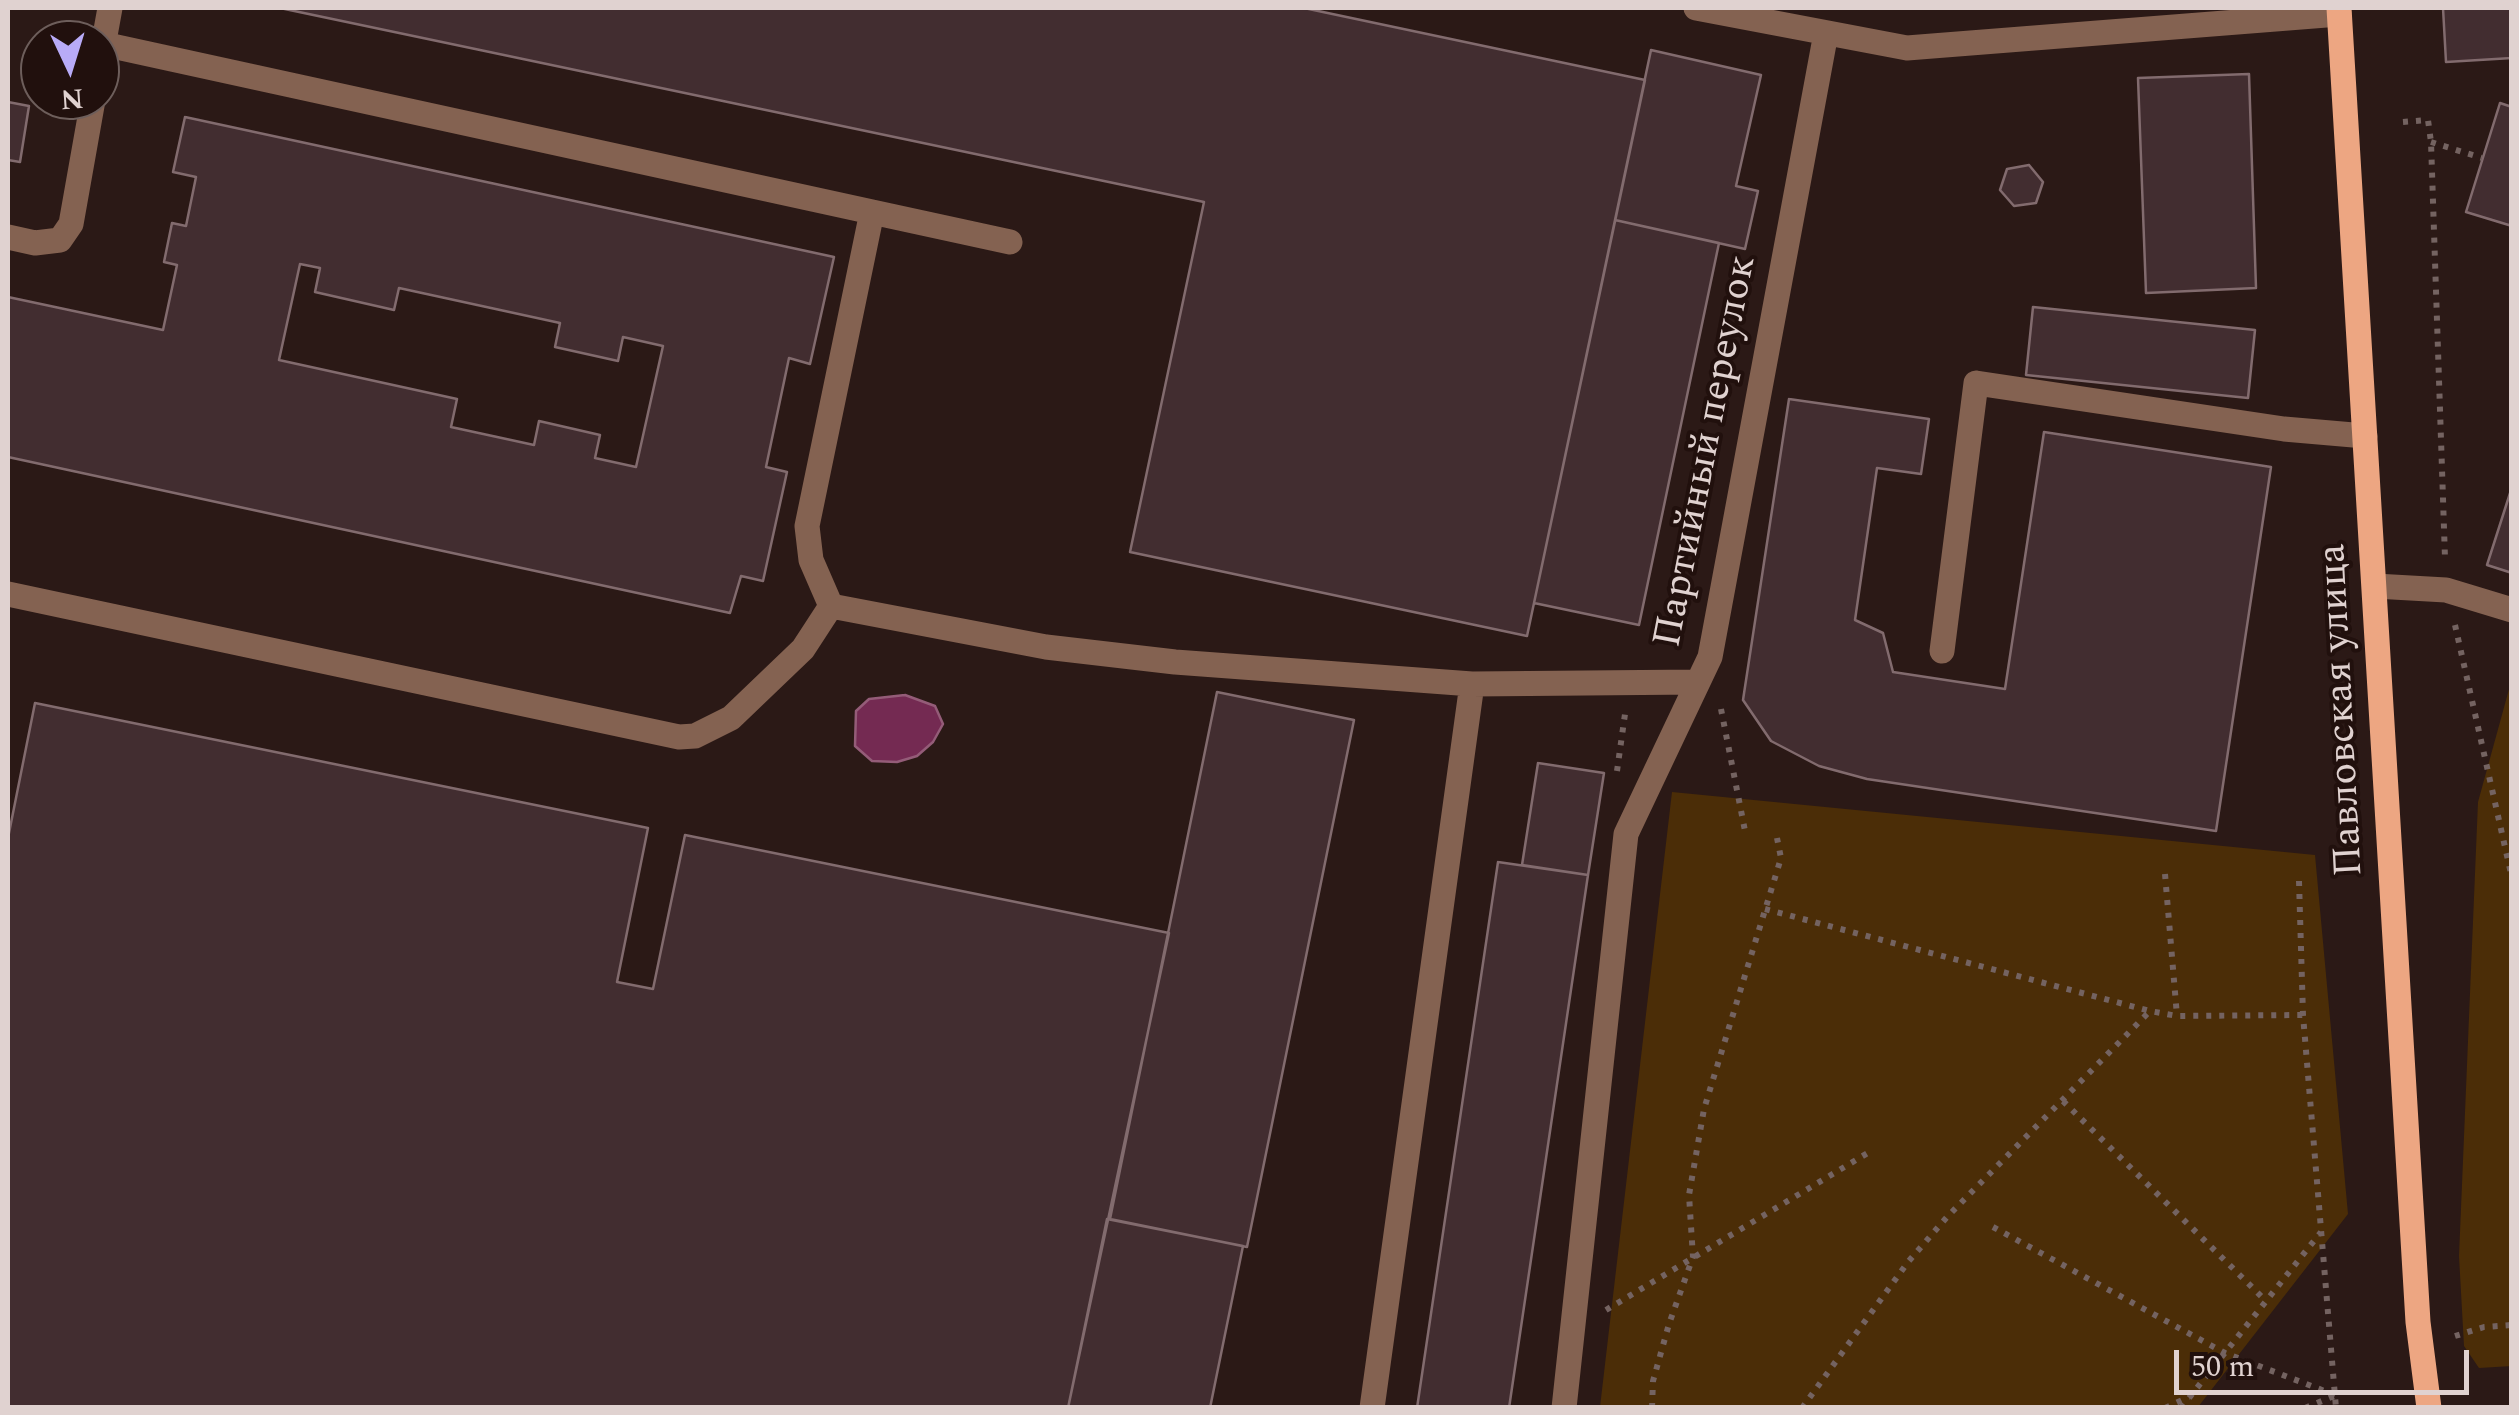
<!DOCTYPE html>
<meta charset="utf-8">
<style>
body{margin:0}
#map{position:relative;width:2519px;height:1415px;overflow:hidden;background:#2b1916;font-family:Spectral,serif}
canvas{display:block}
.frame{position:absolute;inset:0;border:10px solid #e0d2d0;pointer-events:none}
.north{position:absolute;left:20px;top:20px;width:100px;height:100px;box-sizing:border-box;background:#21100d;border:2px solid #6d5e5b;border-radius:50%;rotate:176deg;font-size:28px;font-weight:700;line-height:40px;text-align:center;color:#e0d2d0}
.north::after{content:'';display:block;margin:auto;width:35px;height:45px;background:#b8abf7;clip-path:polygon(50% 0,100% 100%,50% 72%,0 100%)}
.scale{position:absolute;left:2174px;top:1350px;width:295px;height:45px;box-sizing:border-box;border:5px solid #e0d2d0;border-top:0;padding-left:12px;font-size:30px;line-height:35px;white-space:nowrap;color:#e0d2d0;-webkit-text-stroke:8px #21100d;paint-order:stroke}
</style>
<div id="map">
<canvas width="2519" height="1415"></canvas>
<div class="frame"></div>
<div class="north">N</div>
<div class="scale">50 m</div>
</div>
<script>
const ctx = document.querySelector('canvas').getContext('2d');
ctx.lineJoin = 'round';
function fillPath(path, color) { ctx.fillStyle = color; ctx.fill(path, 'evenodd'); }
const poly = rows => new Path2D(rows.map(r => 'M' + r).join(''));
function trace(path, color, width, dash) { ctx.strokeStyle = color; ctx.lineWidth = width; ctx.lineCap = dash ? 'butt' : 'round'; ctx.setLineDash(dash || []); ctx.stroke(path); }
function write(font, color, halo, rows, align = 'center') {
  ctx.font = font + ' Spectral,serif'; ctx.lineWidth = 8; ctx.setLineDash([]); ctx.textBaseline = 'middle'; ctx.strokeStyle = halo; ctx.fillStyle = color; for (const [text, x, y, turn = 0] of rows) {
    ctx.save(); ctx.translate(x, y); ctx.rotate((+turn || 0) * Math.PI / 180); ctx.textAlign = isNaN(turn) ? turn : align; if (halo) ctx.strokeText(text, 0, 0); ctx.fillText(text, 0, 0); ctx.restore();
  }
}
const green = poly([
 [2511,682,2512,1366,2479,1368,2464,1346,2459,1256,2478,802],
 [1672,792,2315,855,2348,1214,2198,1407,1600,1407]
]);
const water = poly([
 [905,695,935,706,943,724,933,742,917,756,897,762,872,761,855,746,856,711,869,699,905,695]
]);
const building = poly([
 [280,8,1304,8,1645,80,1527,636,1130,552,1204,202,280,8],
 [2443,8,2512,8,2512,58,2446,62,2443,8],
 [1651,50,1761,75,1736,186,1758,191,1745,249,1615,220,1651,50],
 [2249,74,2256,288,2146,293,2138,78,2249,74],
 [8,102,29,106,20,162,8,160,8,102],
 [2500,103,2512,107,2512,226,2466,212,2500,103],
 [185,117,834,257,810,364,789,358,766,467,787,472,763,581,741,576,730,613,8,457,8,297,163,330,177,265,164,262,172,223,186,226,196,177,173,172,185,117],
 [300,264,320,268,315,292,394,310,399,288,560,323,555,347,618,361,623,337,663,346,636,467,595,458,600,435,539,421,534,445,451,427,457,399,279,360,300,264],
 [2029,165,2043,182,2036,203,2014,206,2000,190,2007,169,2029,165],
 [1615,220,1719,243,1639,625,1534,603,1615,220],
 [2033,307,2255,330,2248,398,2026,375,2033,307],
 [1789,399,1929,419,1921,474,1877,468,1855,620,1883,633,1893,672,2005,689,2044,432,2271,467,2216,831,1867,779,1819,766,1771,741,1743,700,1789,399],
 [2512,487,2512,573,2487,565,2512,487],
 [1217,692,1354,720,1247,1247,1110,1219,1217,692],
 [35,703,648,828,617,982,653,989,685,835,1169,933,1068,1408,8,1408,8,838,35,703],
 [1538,763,1604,773,1588,875,1522,865,1538,763],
 [1498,862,1588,875,1509,1408,1417,1408,1498,862],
 [1107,1219,1243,1246,1210,1408,1068,1408,1107,1219]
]);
const path = poly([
 [2403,122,2428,120,2431,142,2445,558],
 [2431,142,2482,158],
 [2455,625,2512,878],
 [1721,709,1746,836],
 [1617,771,1625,714],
 [2165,874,2177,1016],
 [2299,881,2303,1015,2336,1408],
 [1765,909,2150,1011,2177,1016,2303,1015],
 [2063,1101,2266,1301],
 [1993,1227,2225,1353,2335,1395],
 [1606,1310,1871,1151],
 [2455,1336,2484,1327,2512,1325],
 [1652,1408,1653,1381,1669,1324,1693,1257,1689,1195,1704,1109,1781,858,1777,838],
 [1802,1408,1908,1262,1947,1217,2150,1011],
 [2165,1408,2189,1397],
 [2181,1408,2321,1232],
 [2305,1408,2334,1396]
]);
const minor = poly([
 [1696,8,1907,48,2339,14],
 [103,44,872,212,807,526,811,560,831,606,1046,647,1175,662,1472,684,1698,682],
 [100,63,110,8],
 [872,212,1010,242],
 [8,237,35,243,60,240,71,224,93,100],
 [2375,586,2446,590,2512,610],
 [8,594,679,737,695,736,731,718,803,649,831,606],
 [1942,651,1976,383,2284,429,2365,436],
 [1372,1408,1472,684],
 [1564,1408,1626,834,1710,657,1826,33]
]);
const major = poly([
 [2339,8,2418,1322,2429,1408]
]);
const streetNames = [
 ["Партийный переулок",1708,452,-79],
 ["Павловская улица",2344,710,-93]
];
fillPath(green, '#4b2d07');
fillPath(water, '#742a52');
trace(water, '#945c78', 2.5);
fillPath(building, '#422d30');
trace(building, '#826b6e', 2.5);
trace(path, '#746361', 6, [5, 8]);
trace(minor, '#846251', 25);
trace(major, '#eda682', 25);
write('40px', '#e0d2d0', '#21100d', streetNames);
</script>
